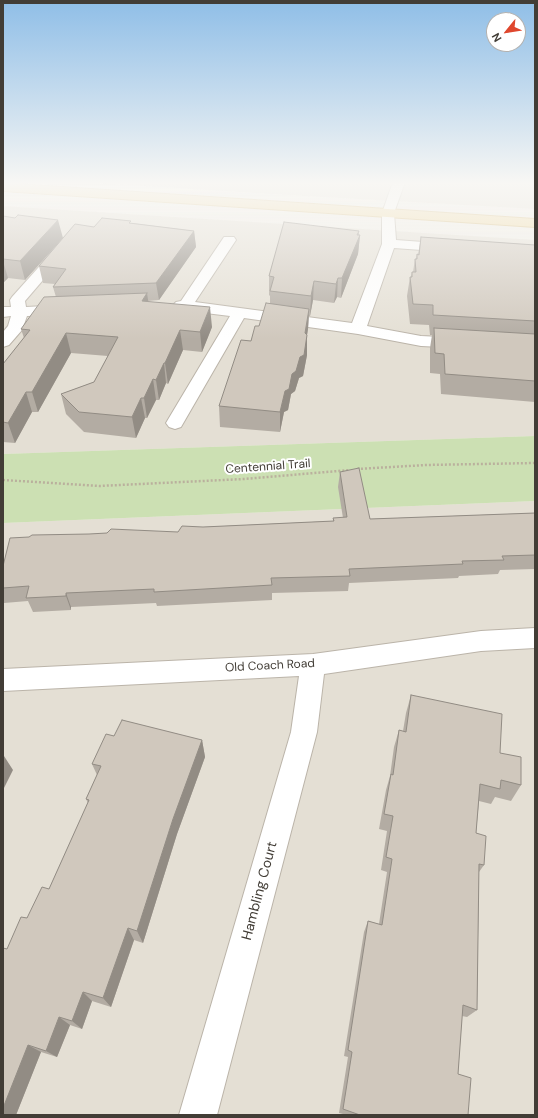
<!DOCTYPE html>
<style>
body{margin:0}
#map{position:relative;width:538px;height:1118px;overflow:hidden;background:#f0ede6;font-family:"DM Sans",sans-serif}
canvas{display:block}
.frame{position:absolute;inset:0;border:4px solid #423d36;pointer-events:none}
.north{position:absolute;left:486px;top:12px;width:40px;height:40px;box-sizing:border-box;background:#fff;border:1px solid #b3b1af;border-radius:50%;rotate:240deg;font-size:11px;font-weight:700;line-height:16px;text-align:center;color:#423d36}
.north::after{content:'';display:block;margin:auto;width:14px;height:18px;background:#df472e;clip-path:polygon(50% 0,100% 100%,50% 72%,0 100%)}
</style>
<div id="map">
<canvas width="538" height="1118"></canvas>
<div class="frame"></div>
<div class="north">N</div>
</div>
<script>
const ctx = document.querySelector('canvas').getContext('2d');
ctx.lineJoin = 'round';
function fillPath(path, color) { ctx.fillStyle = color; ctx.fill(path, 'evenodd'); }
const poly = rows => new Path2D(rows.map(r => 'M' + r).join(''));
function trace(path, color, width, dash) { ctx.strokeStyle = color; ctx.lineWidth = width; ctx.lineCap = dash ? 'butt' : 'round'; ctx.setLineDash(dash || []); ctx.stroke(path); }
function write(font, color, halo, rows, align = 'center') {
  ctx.font = font + ' "DM Sans",sans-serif'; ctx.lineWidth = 4; ctx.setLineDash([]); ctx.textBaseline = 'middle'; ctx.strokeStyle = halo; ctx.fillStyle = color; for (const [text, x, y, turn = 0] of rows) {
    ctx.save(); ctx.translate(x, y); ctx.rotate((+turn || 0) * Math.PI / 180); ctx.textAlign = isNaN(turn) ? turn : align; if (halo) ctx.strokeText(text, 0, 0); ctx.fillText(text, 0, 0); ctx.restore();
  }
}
const residential = poly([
 [83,182,535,182,535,209,287,195],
 [3,206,535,240,535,436,3,454],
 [535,501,535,1115,3,1115,3,523]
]);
const green = poly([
 [535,436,535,501,3,523,3,454]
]);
const path = poly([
 [357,469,426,465,535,463],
 [3,480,99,486,244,479,350,470]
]);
const minor = poly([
 [393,182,405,182,394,213,396,240,450,244,455,245,457,248,455,251,450,252,394,248,367,326,421,336,462,338,468,340,470,343,468,346,462,348,421,346,358,334,244,318,181,427,175,429,169,427,166,423,230,316,181,310,176,308,173,305,176,302,181,301,224,237,234,237,236,240,195,302,352,323,382,244,382,213,393,182],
 [60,248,65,249,67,252,25,301,26,307,65,305,70,307,73,310,70,313,65,315,27,316,22,330,9,345,3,347,3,332,8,326,11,316,3,317,3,307,11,307,10,300,12,297,55,249,60,248],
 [535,628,535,648,481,651,324,674,317,732,217,1115,179,1115,291,732,299,676,3,691,3,669,313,654,481,631,535,628]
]);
const major = poly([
 [3,183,535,219,535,227,3,191,3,183]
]);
const wall = poly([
 [3,216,63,238,94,227,132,223,194,231,196,247,159,300,148,301,212,327,202,352,183,350,168,384,166,383,159,400,156,400,147,418,145,418,136,438,84,432,66,414,61,394,94,382,108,356,71,353,38,412,32,412,15,443,3,442,3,364,24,338,21,329,56,297,53,287,55,284,43,283,39,266,57,245,25,280,8,278,3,283],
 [358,235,360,235,358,254,341,298,337,297,334,303,313,300,310,316,309,316,308,329,307,335,307,355,303,376,299,378,295,391,291,394,288,410,284,412,280,432,220,427,219,406,251,341,259,326,270,303,270,296,269,295,269,276],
 [421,237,535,245,535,402,441,394,440,374,430,373,430,348,432,335,430,335,429,325,410,324,407,296,410,277,411,277,412,272,413,272,415,259,416,259,417,254,418,255],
 [340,472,370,519,535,513,535,569,500,570,498,574,459,576,458,578,349,583,348,591,272,593,272,600,157,606,156,603,71,607,71,610,33,612,28,601,4,603,3,601,3,566,29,537,89,534,178,532,203,527,333,521,333,518,343,518,338,487],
 [411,695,500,753,521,785,511,801,495,797,491,804,479,801,476,833,484,865,479,872,477,1010,467,1017,462,1016,458,1074,468,1115,347,1115,339,1113,348,1057,344,1056,364,932,368,921,379,924,387,872,381,870,387,831,379,829,386,790,390,776,394,747,399,730,403,731,406,713],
 [114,736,202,740,205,757,177,834,143,943,134,940,111,1007,92,1001,82,1029,70,1025,57,1057,41,1052,16,1115,3,1115,7,949,27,918,49,889,88,803,86,799,97,775,92,764]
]);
const shadedWall = poly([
 [58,220,63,238,25,280,20,261],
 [194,231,196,247,159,300,156,283],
 [359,231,358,241,360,235,358,254,341,298,342,278],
 [3,261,8,278,3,283],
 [338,278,337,297,334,303,336,284],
 [314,281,313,300,310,316,311,296],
 [147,293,150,313,142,301],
 [210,307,212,327,202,352,200,332],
 [309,309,308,329,304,353,305,333],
 [180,330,183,350,168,384,165,363],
 [66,333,71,353,38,412,32,392],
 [307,335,307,355,303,376,299,378,295,391,291,394,288,410,284,412,280,432,280,412,285,391],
 [164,363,166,383,159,400,156,380],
 [153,379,156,400,147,418,144,398],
 [26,392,32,412,15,443,8,423],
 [141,398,145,418,136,438,132,417],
 [66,593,71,607,71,610,66,596],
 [202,740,205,757,177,834,143,943,137,931,173,819],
 [4,756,13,770,3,790,3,758],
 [128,928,134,940,111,1007,103,998],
 [83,992,92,1001,82,1029,72,1021],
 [59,1017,70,1025,57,1057,46,1051],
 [28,1045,41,1052,16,1115,3,1115,3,1108]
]);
const building = poly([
 [18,215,58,220,20,261,3,259,3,216,15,218,18,215],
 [102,218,131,221,129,223,194,231,156,283,53,287,66,269,39,266,75,224,94,227,102,218],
 [284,222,359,231,357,235,360,235,342,278,338,278,336,284,314,281,311,296,270,291,274,277,269,276,284,222],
 [421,237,535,245,535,321,433,315,433,305,413,304,410,277,412,277,412,272,416,272,415,259,417,259,417,254,419,255,421,237],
 [147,293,142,301,210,307,200,332,180,330,165,363,164,363,156,380,153,379,144,398,141,398,132,417,79,412,61,394,94,382,118,337,66,333,32,392,26,392,8,423,3,422,3,364,30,330,21,329,44,297,147,293],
 [266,303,309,309,305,333,307,335,304,355,300,357,296,371,292,374,289,389,285,391,280,412,219,406,241,340,251,341,255,326,259,326,266,303],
 [434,328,535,334,535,381,445,374,444,354,435,353,434,328],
 [359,468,370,519,535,513,535,555,502,556,504,560,462,561,463,564,349,569,350,576,271,578,272,585,154,592,154,589,66,593,66,596,26,598,29,586,3,588,3,566,10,538,29,537,32,535,89,534,107,533,111,529,178,532,182,526,203,527,334,521,333,518,347,517,340,472,359,468],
 [411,695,502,714,500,753,521,757,521,785,501,780,500,789,480,784,476,833,486,836,484,865,479,864,477,1010,463,1005,458,1074,471,1078,468,1115,360,1115,343,1109,352,1052,348,1050,368,921,382,925,392,859,386,857,393,816,384,814,391,774,393,775,399,730,406,732,411,695],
 [122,720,202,740,173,819,137,931,128,928,103,998,83,992,72,1021,59,1017,46,1051,28,1045,3,1108,3,948,7,949,21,917,27,918,42,887,49,889,89,800,86,799,101,766,92,764,106,734,114,736,122,720]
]);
const streetNames = [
 ["Centennial Trail",268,467,-4],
 ["Old Coach Road",270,666,-3]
];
const nearStreetnames = [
 ["Hambling Court",260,891,-75]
];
fillPath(residential, '#e4dfd4');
fillPath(green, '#cce0b3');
trace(minor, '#bbb4a9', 2);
trace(major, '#d4b570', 2);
trace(path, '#bab09d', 2.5, [2, 2]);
fillPath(minor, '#fff');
fillPath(major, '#f1d99e');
fillPath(wall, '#b3aca3');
fillPath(shadedWall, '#928c84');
fillPath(building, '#d0c8bd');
trace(building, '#928c84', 1);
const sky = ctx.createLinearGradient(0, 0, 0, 339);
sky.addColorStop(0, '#8fbee7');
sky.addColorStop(0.54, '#f8f7f4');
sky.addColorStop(1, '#f8f7f400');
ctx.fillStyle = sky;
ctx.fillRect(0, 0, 538, 339);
write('12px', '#423d36', '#fff', streetNames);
write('14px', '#423d36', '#fff', nearStreetnames);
</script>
